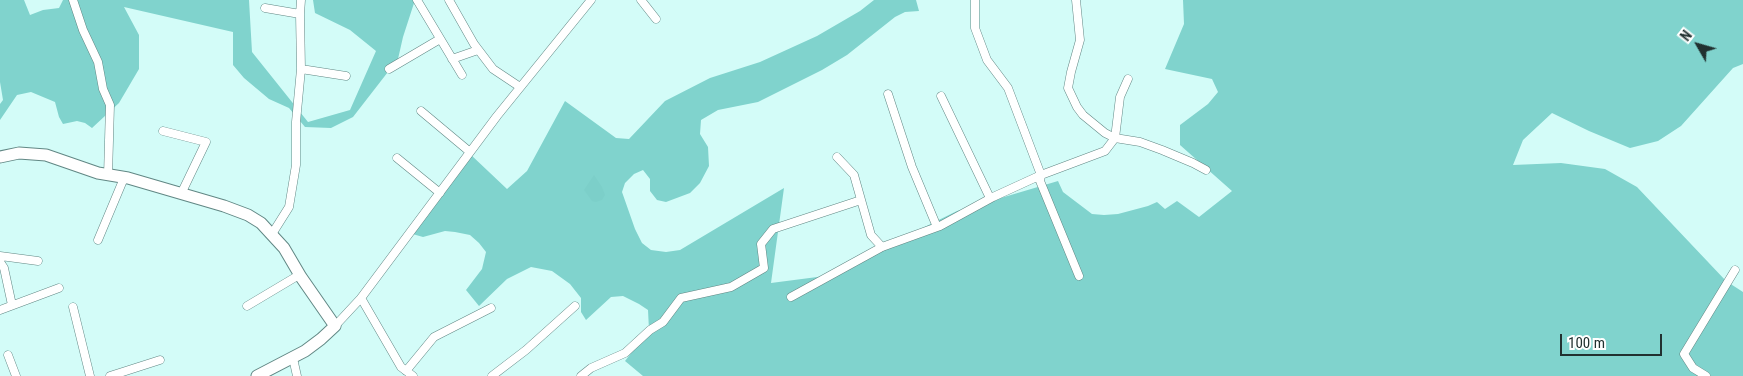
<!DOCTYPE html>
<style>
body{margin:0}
#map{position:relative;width:1743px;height:376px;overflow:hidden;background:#d3fcf8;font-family:"Roboto Condensed",sans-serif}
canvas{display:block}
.north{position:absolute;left:1673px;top:20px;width:50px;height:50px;-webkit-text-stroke:4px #fff;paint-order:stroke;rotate:308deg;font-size:14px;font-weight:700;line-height:20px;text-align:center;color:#213130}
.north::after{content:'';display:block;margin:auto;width:18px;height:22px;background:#213130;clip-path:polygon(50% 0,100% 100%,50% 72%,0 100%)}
.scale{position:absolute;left:1560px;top:334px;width:102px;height:22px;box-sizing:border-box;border:2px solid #213130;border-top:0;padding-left:6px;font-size:15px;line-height:18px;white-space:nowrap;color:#213130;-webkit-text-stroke:4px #fff;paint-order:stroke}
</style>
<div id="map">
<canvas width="1743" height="376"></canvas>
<div class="north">N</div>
<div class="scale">100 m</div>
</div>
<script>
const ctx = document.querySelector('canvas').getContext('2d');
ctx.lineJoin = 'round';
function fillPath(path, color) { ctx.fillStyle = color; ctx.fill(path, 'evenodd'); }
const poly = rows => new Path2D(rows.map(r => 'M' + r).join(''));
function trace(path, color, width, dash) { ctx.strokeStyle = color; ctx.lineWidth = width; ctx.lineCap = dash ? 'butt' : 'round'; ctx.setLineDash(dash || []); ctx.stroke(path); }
const forest = poly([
 [0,0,24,0,30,15,43,10,59,8,63,0,249,0,252,52,308,122,350,110,376,51,350,30,315,13,313,0,415,0,403,37,398,59,353,117,331,128,305,127,289,108,269,99,244,78,233,65,233,32,124,7,139,35,139,69,119,103,92,128,85,123,77,121,63,124,59,117,55,102,31,92,17,95,0,120,0,104,3,100,0,82],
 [874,0,916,0,919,11,905,12,895,17,847,55,822,70,758,102,718,110,701,120,700,134,708,147,709,166,700,183,690,193,666,202,657,200,650,191,650,179,643,170,634,174,625,183,622,192,635,229,642,243,651,250,666,252,680,250,784,188,771,283,825,276,957,211,1058,181,1063,192,1092,214,1104,215,1118,214,1148,206,1157,202,1165,209,1177,201,1199,217,1232,191,1180,145,1180,125,1208,104,1218,92,1212,79,1165,69,1184,24,1183,0,1743,0,1743,64,1733,68,1681,126,1658,141,1630,148,1589,131,1552,113,1523,140,1513,165,1561,163,1605,169,1637,187,1726,281,1743,292,1743,376,643,376,625,361,649,330,648,310,639,304,623,296,611,297,586,320,581,312,581,298,570,284,552,271,531,267,507,279,479,306,466,290,482,269,486,252,479,243,470,235,455,232,445,231,423,237,409,233,470,154,507,189,527,171,565,101,616,138,629,139,665,101,710,78,760,62,817,36,860,11]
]);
const water = poly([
 [594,175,602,187,605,195,602,200,596,202,592,201,584,190]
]);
const street = poly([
 [73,0,83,30,98,62,103,89,110,105,108,176],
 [417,0,462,75],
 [449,0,474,44,493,69,520,87],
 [641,0,656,19],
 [975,0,975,28,987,60,1008,88,1041,175,1040,181,1079,276],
 [1076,0,1080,40,1071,72,1068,88,1077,107,1083,115,1105,133,1115,138,1140,142,1162,150,1193,163,1206,170],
 [265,8,300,14],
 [452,59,478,50],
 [301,69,346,76],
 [389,69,440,39],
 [888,94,912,167,937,227],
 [941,96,990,198],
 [421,111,470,152],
 [163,131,206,142,181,194],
 [837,157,854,175,871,235,882,247],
 [397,158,440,193],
 [272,234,289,207,296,165,296,122,301,69,300,14,301,0],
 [98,240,124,178],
 [0,256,38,261],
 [0,262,4,268,12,305],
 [791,297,882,247,940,226,993,197,1041,175,1105,151,1115,138,1120,97,1128,79],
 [361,298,401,367,413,376],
 [247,306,299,275],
 [73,307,90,376],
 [0,310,59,288],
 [335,326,361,298,497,116,591,0],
 [8,355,16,376],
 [293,358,297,376],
 [406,371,434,337,491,308],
 [110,376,160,360],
 [492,376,526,350,575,306],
 [581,376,591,368,625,353,650,330,663,322,681,298,731,287,764,268,761,244,773,229,861,200],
 [1706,376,1693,368,1684,354,1735,270]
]);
const secondary = poly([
 [0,157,19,153,46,155,98,173,128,178,224,206,248,215,261,223,284,248,301,277,335,326,321,339,305,351,257,376]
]);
fillPath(forest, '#80d3cd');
fillPath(water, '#7ccfc9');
trace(street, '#618784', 9);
trace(secondary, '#618784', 13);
trace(street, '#fff', 8);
trace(secondary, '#fff', 11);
</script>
